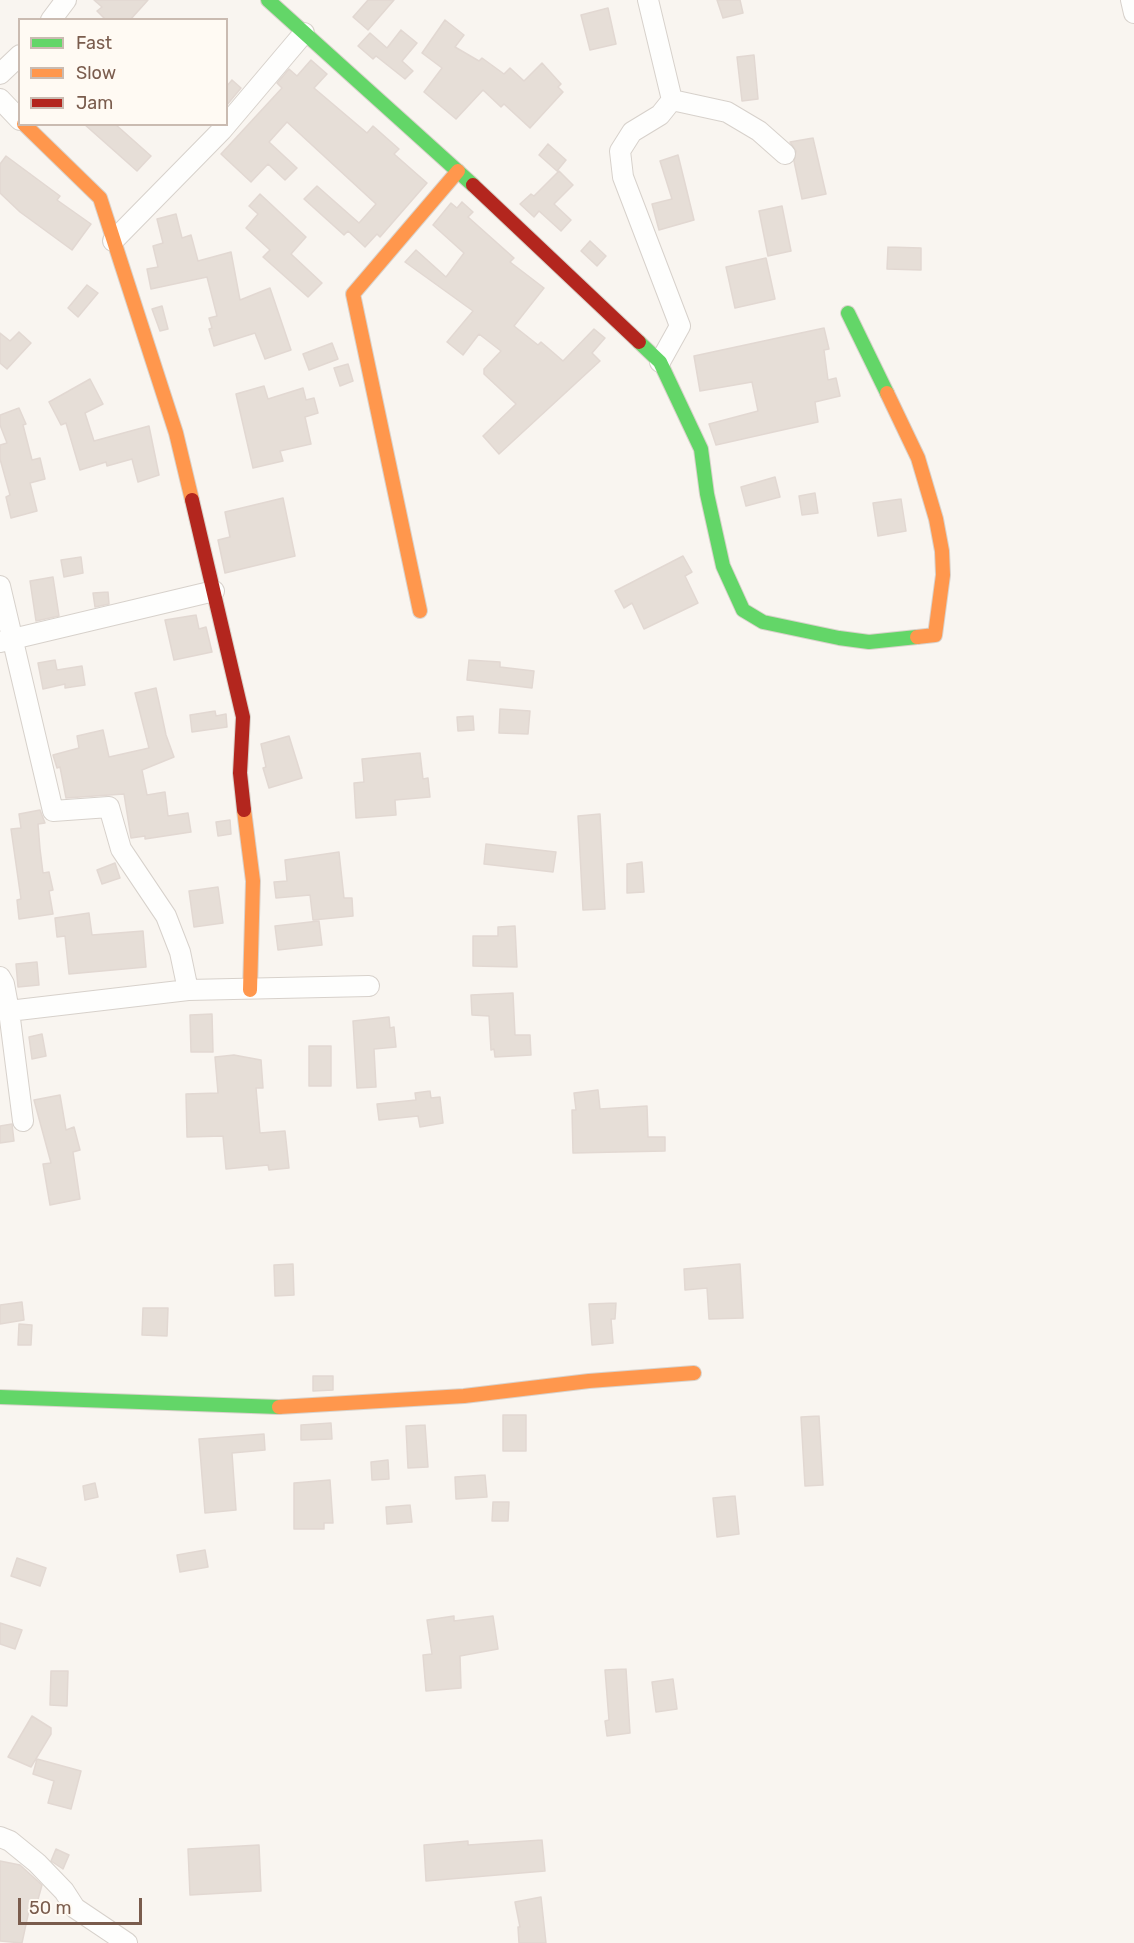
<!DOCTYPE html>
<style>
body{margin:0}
#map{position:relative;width:1134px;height:1943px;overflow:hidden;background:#f9f5f0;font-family:Rubik,sans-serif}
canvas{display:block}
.legend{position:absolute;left:18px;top:18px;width:210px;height:108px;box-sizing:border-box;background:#fffaf3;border:2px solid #cabbb1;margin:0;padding:8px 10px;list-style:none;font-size:18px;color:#7a5c4d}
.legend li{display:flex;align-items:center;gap:12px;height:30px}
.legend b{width:30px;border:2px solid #cabbb1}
.scale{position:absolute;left:18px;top:1898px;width:124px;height:27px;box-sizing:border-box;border:3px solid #7a5c4d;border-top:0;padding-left:8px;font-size:18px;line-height:21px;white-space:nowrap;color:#7a5c4d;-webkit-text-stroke:4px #fffaf3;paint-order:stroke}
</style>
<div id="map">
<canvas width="1134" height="1943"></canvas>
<ul class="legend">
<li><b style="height:8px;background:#63d668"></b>Fast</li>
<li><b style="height:8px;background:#ff974d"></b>Slow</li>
<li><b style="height:8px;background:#b3261e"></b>Jam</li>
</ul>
<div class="scale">50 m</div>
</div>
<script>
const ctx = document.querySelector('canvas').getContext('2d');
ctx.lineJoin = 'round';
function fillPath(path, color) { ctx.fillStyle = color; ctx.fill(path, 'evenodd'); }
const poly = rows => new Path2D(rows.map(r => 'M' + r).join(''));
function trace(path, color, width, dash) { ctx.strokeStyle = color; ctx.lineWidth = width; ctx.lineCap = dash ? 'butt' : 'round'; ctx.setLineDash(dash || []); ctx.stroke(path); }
const building = poly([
 [94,0,148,0,130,20,106,20,97,11,102,7,94,0],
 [368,0,394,0,368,30,353,17,368,0],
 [717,0,740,0,743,13,723,18,717,0],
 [608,8,616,44,590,50,581,15,608,8],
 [445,20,464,35,455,47,479,61,482,58,504,74,510,68,524,81,542,63,561,84,558,87,563,92,530,128,504,104,501,107,483,90,456,119,424,92,442,68,422,53,445,20],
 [401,30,417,43,402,61,413,71,405,79,376,56,373,59,358,46,370,33,387,48,401,30],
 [754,55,758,99,742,101,737,57,754,55],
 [311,60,327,74,314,88,367,133,373,126,399,149,394,154,427,183,380,237,377,234,365,247,348,231,344,235,304,199,317,186,359,223,376,204,287,122,269,142,297,168,285,180,268,164,251,182,221,154,282,88,277,83,289,69,297,76,311,60],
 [232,80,241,88,226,106,226,87,232,80],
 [84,124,115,124,151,156,137,171,84,124],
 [813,138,826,194,802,199,794,161,796,151,790,142,813,138],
 [548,144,566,160,557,171,539,155,548,144],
 [678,155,694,220,659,230,652,204,672,199,660,161,678,155],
 [6,156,60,196,57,200,91,224,72,250,20,212,0,193,0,164,6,156],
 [559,171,573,185,554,204,571,220,561,231,539,211,534,217,520,204,531,194,534,196,559,171],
 [260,194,306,237,291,254,322,283,308,297,263,257,270,250,246,228,258,214,249,206,260,194],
 [462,202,473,212,468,217,514,258,510,262,544,288,514,326,538,345,541,342,563,361,594,329,605,338,592,353,600,361,499,454,483,436,516,404,484,374,484,369,501,351,479,334,463,355,447,342,473,311,405,262,416,250,446,277,464,253,433,225,451,203,457,208,462,202],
 [782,206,791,251,768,256,759,211,782,206],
 [176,214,182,238,191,235,198,261,231,252,240,300,270,288,291,350,265,359,255,333,214,346,209,329,212,328,209,318,217,316,207,277,151,289,147,269,158,267,153,246,163,243,157,219,176,214],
 [590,241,606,256,597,266,581,251,590,241],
 [888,247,921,248,921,270,887,269,888,247],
 [766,258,775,299,735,308,726,267,766,258],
 [87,285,98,293,78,317,68,308,87,285],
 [162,306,168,329,160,331,152,309,162,306],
 [824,328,829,349,824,350,828,380,836,378,840,396,815,402,818,422,716,445,709,424,758,411,752,382,700,391,694,356,824,328],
 [19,332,31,343,7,369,0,363,0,333,10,341,19,332],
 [332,343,338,359,309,370,303,354,332,343],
 [348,364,353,381,340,386,334,368,348,364],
 [90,379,103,404,85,413,94,441,149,426,159,475,138,482,132,459,107,466,106,462,80,470,66,423,61,425,49,402,90,379],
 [264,386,268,399,303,388,306,400,314,398,318,413,305,417,311,444,280,451,283,461,253,468,236,394,264,386],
 [19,408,26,424,23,425,32,460,40,458,45,479,30,483,37,511,11,518,6,497,10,495,0,459,0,445,7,443,0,425,0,415,19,408],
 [775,477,780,497,746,506,741,487,775,477],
 [815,493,818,513,802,515,799,496,815,493],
 [283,498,295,556,225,573,218,540,230,537,225,512,283,498],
 [901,499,906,531,878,536,873,503,901,499],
 [683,556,692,572,685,576,698,603,644,629,632,603,624,608,615,591,683,556],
 [81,557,83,573,64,577,61,560,81,557],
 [53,577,59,616,36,621,30,581,53,577],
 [108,592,109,604,95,607,93,593,108,592],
 [196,615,199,629,206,627,212,652,174,660,165,620,196,615],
 [55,660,57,670,82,666,85,685,65,688,65,684,43,689,38,663,55,660],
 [469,660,500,662,500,667,534,671,532,688,467,680,469,660],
 [156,688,166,735,174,757,142,770,147,795,165,792,168,816,188,813,191,832,145,839,145,836,131,838,124,794,66,798,60,767,57,768,53,755,79,748,77,736,103,730,109,757,149,748,135,693,156,688],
 [500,709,530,711,528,734,499,733,500,709],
 [215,711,216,716,226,714,227,727,192,732,190,715,215,711],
 [473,716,474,730,458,731,457,717,473,716],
 [289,736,302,778,269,788,263,768,266,767,261,744,289,736],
 [420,753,423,779,428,778,430,797,395,800,396,815,356,818,354,783,364,782,362,759,420,753],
 [40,810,45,823,38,824,40,849,43,873,49,872,53,890,49,891,53,914,19,919,17,900,21,899,11,829,21,828,19,814,40,810],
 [600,814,605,909,583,910,578,816,600,814],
 [230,820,231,834,218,836,216,822,230,820],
 [486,844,556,852,553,872,484,864,486,844],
 [339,852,344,898,352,898,353,916,313,920,310,895,276,898,274,882,287,881,285,860,339,852],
 [642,862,644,892,627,893,627,864,642,862],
 [115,863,120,878,102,884,97,870,115,863],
 [218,887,223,923,194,927,189,891,218,887],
 [89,913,92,935,143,931,146,967,69,974,65,936,57,937,55,918,89,913],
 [319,921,322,945,278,950,275,926,319,921],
 [515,926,517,967,473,966,473,936,498,936,498,927,515,926],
 [37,962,39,985,18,987,16,964,37,962],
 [513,993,515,1035,530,1035,531,1055,495,1057,494,1049,491,1050,489,1016,472,1015,471,995,513,993],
 [212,1014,213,1052,191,1052,190,1015,212,1014],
 [389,1017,390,1028,394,1027,396,1047,374,1049,376,1087,357,1088,353,1021,389,1017],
 [42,1034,46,1056,32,1059,29,1037,42,1034],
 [309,1046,331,1046,331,1086,309,1086,309,1046],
 [234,1055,261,1060,263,1088,256,1088,260,1133,285,1131,289,1168,269,1170,268,1165,226,1169,223,1136,187,1137,186,1094,218,1093,215,1057,234,1055],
 [598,1090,600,1109,647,1106,648,1137,665,1137,665,1151,573,1153,572,1110,576,1110,574,1093,598,1090],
 [430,1091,431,1098,440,1097,443,1123,420,1127,418,1116,379,1120,377,1104,416,1100,415,1093,430,1091],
 [60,1095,66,1130,74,1127,80,1150,73,1152,80,1199,50,1205,43,1164,51,1163,34,1100,60,1095],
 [12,1124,14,1141,0,1143,0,1126,12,1124],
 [293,1264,294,1295,275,1296,274,1265,293,1264],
 [740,1264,743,1318,709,1319,707,1288,685,1290,684,1269,740,1264],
 [22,1302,24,1320,0,1324,0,1305,22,1302],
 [616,1303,615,1319,611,1319,613,1343,592,1345,589,1304,616,1303],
 [143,1308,168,1308,167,1336,142,1335,143,1308],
 [19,1324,32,1325,31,1345,18,1345,19,1324],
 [313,1376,333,1376,333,1390,313,1391,313,1376],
 [503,1415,526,1415,526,1451,503,1451,503,1415],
 [819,1416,823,1485,805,1486,801,1417,819,1416],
 [331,1423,332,1439,301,1440,301,1425,331,1423],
 [425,1425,428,1467,408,1468,406,1426,425,1425],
 [264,1434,265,1450,232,1453,236,1510,205,1513,199,1439,264,1434],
 [388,1460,389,1479,372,1480,371,1462,388,1460],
 [485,1475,487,1497,456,1499,455,1477,485,1475],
 [330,1480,333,1523,324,1523,324,1529,294,1529,294,1483,330,1480],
 [95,1483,98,1497,85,1500,83,1486,95,1483],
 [735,1496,739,1534,717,1537,713,1498,735,1496],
 [493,1502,509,1502,508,1521,492,1521,493,1502],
 [410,1505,412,1522,387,1524,386,1507,410,1505],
 [205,1550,208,1567,180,1572,177,1555,205,1550],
 [17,1558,46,1568,40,1586,11,1576,17,1558],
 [454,1616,454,1621,493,1616,498,1649,460,1656,461,1688,426,1691,423,1655,432,1654,427,1620,454,1616],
 [0,1623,22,1630,15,1649,0,1644,0,1623],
 [626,1669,630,1733,607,1736,605,1721,609,1720,605,1670,626,1669],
 [51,1671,68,1671,67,1706,50,1705,51,1671],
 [673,1679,677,1709,656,1712,652,1682,673,1679],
 [32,1716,51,1728,51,1734,31,1767,8,1757,32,1716],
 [37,1759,81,1771,71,1809,48,1803,54,1781,33,1774,37,1759],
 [542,1840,545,1871,426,1881,424,1845,468,1841,468,1845,542,1840],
 [259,1845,261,1891,190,1895,188,1849,259,1845],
 [56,1849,69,1855,63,1869,51,1861,56,1849],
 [0,1861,20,1865,42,1885,37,1903,31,1901,22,1943,0,1941,0,1861],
 [541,1897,546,1943,519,1943,518,1927,520,1927,515,1902,541,1897]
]);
const street = poly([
 [648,0,672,100,660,115,632,132,620,151,623,177,680,326,660,362],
 [1131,0,1134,13],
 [51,20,66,0],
 [0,74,20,55],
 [0,99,20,120],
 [672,100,727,112,759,131,785,154],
 [113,241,222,130,304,33],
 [0,586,53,811,109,807,121,849,166,916,180,952,188,990],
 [0,642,214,591],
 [0,977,4,984,9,1011,23,1121],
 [9,1011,188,990,369,986],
 [0,1837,10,1841,37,1863,64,1891,75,1908,127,1943]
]);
const fast = poly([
 [268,0,473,185],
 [848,313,887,393],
 [639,342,660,362,701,449,707,494,723,566,743,610,763,622,839,638,869,642,917,637],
 [0,1397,279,1407]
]);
const slow = poly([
 [24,124,100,198,176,433,192,500],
 [887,393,918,458,936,519,942,551,943,575,935,635,917,637],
 [420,611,353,294,458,171],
 [244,810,253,881,250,990],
 [279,1407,464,1396,589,1381,694,1373]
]);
const jam = poly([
 [473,185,639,342],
 [192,500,243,717,240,773,244,810]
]);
fillPath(building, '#e6ded7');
trace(building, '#e2d8d2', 1.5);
trace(street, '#d7d1cb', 22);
trace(fast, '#d9d2cb', 16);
trace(slow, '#d9d2cb', 16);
trace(jam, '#d9d2cb', 16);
trace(street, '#fefefd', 20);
trace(fast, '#63d668', 14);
trace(slow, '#ff974d', 14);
trace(jam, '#b3261e', 14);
</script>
